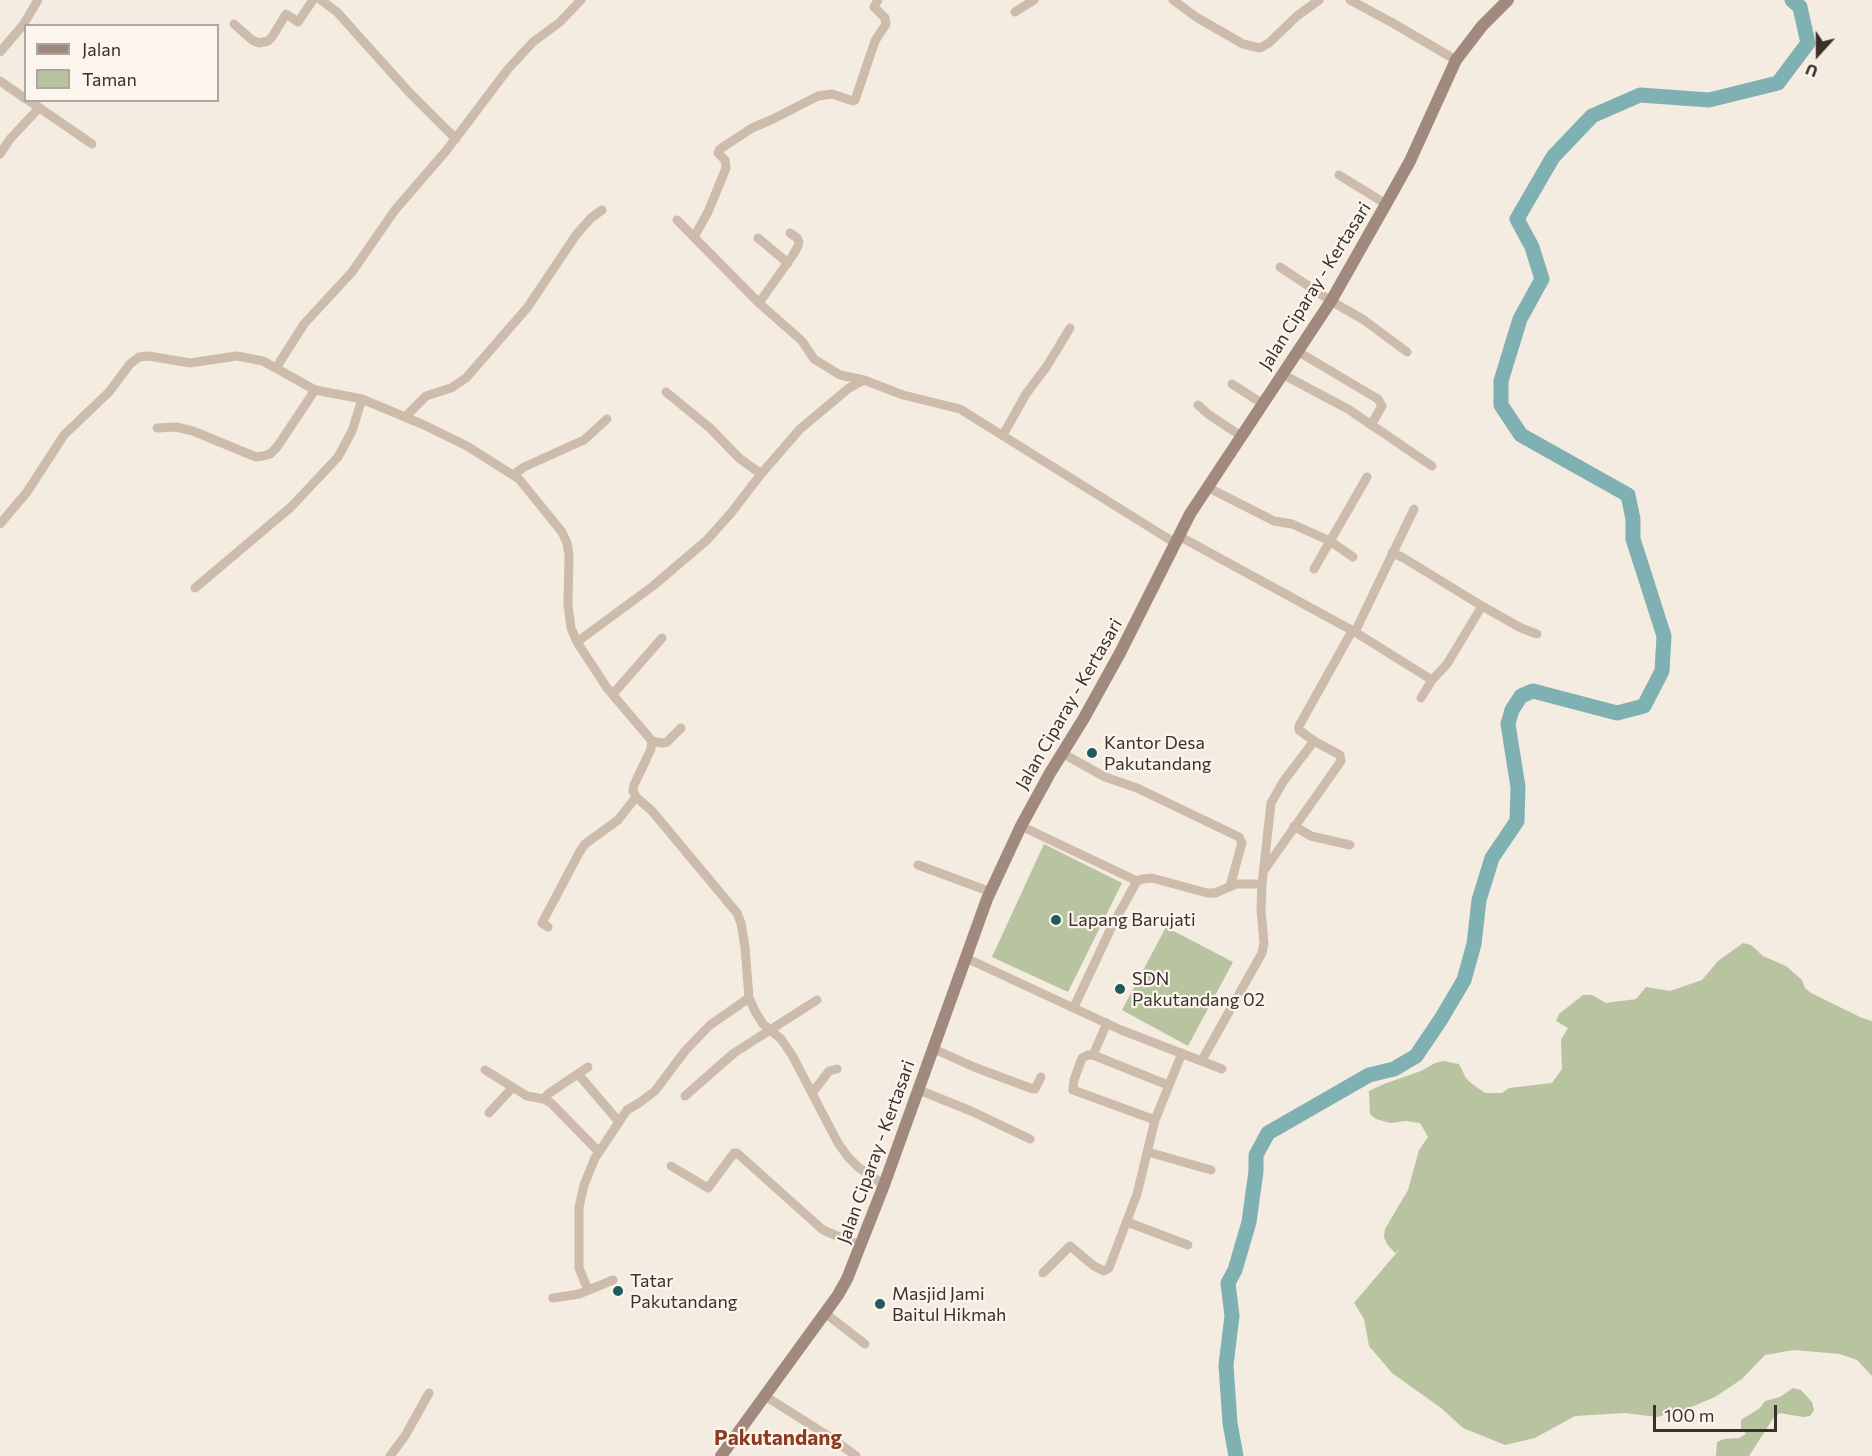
<!DOCTYPE html>
<style>
body{margin:0}
#map{position:relative;width:1872px;height:1456px;overflow:hidden;background:#f4ebe1;font-family:Commissioner,sans-serif}
canvas{display:block}
.legend{position:absolute;left:24px;top:24px;width:195px;height:78px;box-sizing:border-box;background:#fbf5ee;border:2px solid #aea6a0;margin:0;padding:8px 10px;list-style:none;font-size:18px;color:#3b302b}
.legend li{display:flex;align-items:center;gap:12px;height:30px}
.legend b{width:30px;border:2px solid #aea6a0}
.north{position:absolute;left:1788px;top:24px;width:60px;height:60px;-webkit-text-stroke:4px #fbf5ee;paint-order:stroke;rotate:201deg;font-size:16px;font-weight:700;line-height:24px;text-align:center;color:#3b302b}
.north::after{content:'';display:block;margin:auto;width:21px;height:27px;background:#3b302b;clip-path:polygon(50% 0,100% 100%,50% 72%,0 100%)}
.scale{position:absolute;left:1653px;top:1405px;width:124px;height:27px;box-sizing:border-box;border:3px solid #3b302b;border-top:0;padding-left:8px;font-size:18px;line-height:21px;white-space:nowrap;color:#3b302b;-webkit-text-stroke:4px #fbf5ee;paint-order:stroke}
</style>
<div id="map">
<canvas width="1872" height="1456"></canvas>
<ul class="legend">
<li><b style="height:8px;background:#a18a7d"></b>Jalan</li>
<li><b style="height:16px;background:#b8c4a0"></b>Taman</li>
</ul>
<div class="north">U</div>
<div class="scale">100 m</div>
</div>
<script>
const ctx = document.querySelector('canvas').getContext('2d');
ctx.lineJoin = 'round';
function fillPath(path, color) { ctx.fillStyle = color; ctx.fill(path, 'evenodd'); }
const poly = rows => new Path2D(rows.map(r => 'M' + r).join(''));
function trace(path, color, width, dash) { ctx.strokeStyle = color; ctx.lineWidth = width; ctx.lineCap = dash ? 'butt' : 'round'; ctx.setLineDash(dash || []); ctx.stroke(path); }
function write(font, color, halo, rows, align = 'center') {
  ctx.font = font + ' Commissioner,sans-serif'; ctx.lineWidth = 4.5; ctx.setLineDash([]); ctx.textBaseline = 'middle'; ctx.strokeStyle = halo; ctx.fillStyle = color; for (const [text, x, y, turn = 0] of rows) {
    ctx.save(); ctx.translate(x, y); ctx.rotate((+turn || 0) * Math.PI / 180); ctx.textAlign = isNaN(turn) ? turn : align; if (halo) ctx.strokeText(text, 0, 0); ctx.fillText(text, 0, 0); ctx.restore();
  }
}
const green = poly([
 [1044,844,1122,883,1068,992,992,957],
 [1166,927,1233,962,1188,1046,1122,1010],
 [1743,943,1751,945,1763,956,1786,966,1802,980,1805,988,1811,993,1862,1018,1872,1021,1872,1376,1857,1360,1840,1354,1794,1350,1765,1355,1742,1379,1715,1397,1684,1410,1657,1417,1625,1413,1575,1416,1535,1438,1505,1445,1463,1428,1441,1408,1392,1373,1369,1346,1364,1319,1354,1303,1399,1250,1395,1253,1387,1244,1384,1237,1385,1229,1408,1190,1419,1150,1428,1137,1420,1123,1406,1121,1390,1123,1376,1119,1370,1114,1369,1091,1384,1084,1421,1071,1435,1063,1443,1061,1459,1064,1466,1078,1472,1084,1485,1093,1502,1093,1509,1088,1552,1083,1562,1069,1561,1040,1568,1028,1556,1021,1559,1014,1583,995,1592,995,1606,1003,1636,999,1646,987,1670,991,1702,980,1718,961],
 [1793,1388,1801,1390,1812,1402,1814,1410,1810,1416,1803,1417,1780,1413,1774,1417,1749,1456,1716,1456,1717,1442,1724,1439,1739,1438,1746,1434,1741,1428,1741,1420,1760,1408,1765,1401,1780,1397]
]);
const river = poly([
 [1236,1456,1230,1423,1226,1365,1232,1316,1228,1283,1235,1270,1249,1222,1256,1171,1256,1155,1268,1133,1369,1075,1394,1069,1416,1056,1441,1019,1464,980,1474,944,1479,900,1492,858,1517,821,1518,787,1508,724,1512,710,1521,696,1533,691,1617,713,1644,706,1662,671,1664,636,1633,539,1633,519,1628,495,1521,435,1501,405,1501,381,1520,319,1542,279,1532,247,1517,219,1553,157,1592,116,1640,95,1709,100,1778,83,1808,43,1800,7,1792,0]
]);
const street = poly([
 [321,0,337,12,408,91,456,139],
 [1173,0,1196,17,1243,44,1260,48,1269,43,1297,16,1319,0],
 [1350,0,1391,22,1456,60],
 [1015,12,1034,0],
 [234,24,252,40,259,43,268,41,272,37,286,14,298,22,313,0],
 [0,52,23,25,38,0],
 [0,81,26,99],
 [28,100,92,144],
 [0,154,10,139,39,108],
 [1339,175,1386,204],
 [677,220,759,303,802,341,814,359,840,375,864,380],
 [694,237,708,212,726,168,725,160,718,153,720,149,752,128,773,119,818,96,832,94,853,101,855,100,875,41,886,24,885,18,874,7,878,0],
 [758,238,788,263],
 [1280,267,1331,301,1364,320,1407,352],
 [759,303,793,255,798,246,799,242,797,238,790,233],
 [1297,351,1378,399,1382,406,1371,425],
 [276,368,304,324,352,272,395,210,446,151,508,69,533,42,560,22,581,0],
 [1282,374,1348,409,1432,466],
 [1232,384,1263,404],
 [666,392,710,428,739,458,761,474],
 [1198,405,1208,414,1241,436],
 [405,417,426,396,451,388,466,378,527,308,576,235,591,218,602,210],
 [157,428,176,427,193,431,256,457,263,456,270,454,277,447,315,390],
 [1003,435,1026,394,1047,366,1070,328],
 [513,475,524,467,584,440,607,419],
 [1207,487,1274,521,1292,524,1330,541,1353,557],
 [0,524,27,492,64,435,109,392,130,364,139,357,149,356,190,363,237,356,263,361,315,390,362,399,424,425,467,446,519,479,562,532,567,543,569,555,568,605,571,628,577,642,607,688,652,741,651,749,634,785,633,791,636,797,652,811,737,913,741,923,745,947,749,998,756,1013,763,1024,781,1039,792,1055,838,1143,848,1157,858,1167,884,1185],
 [1179,536,1355,632,1432,680],
 [1392,553,1402,557,1482,606],
 [1314,569,1367,477],
 [195,588,291,507,338,457,352,431,362,399],
 [1355,632,1414,509],
 [577,642,653,586,707,540,731,513,761,474,800,429,849,388,864,380,903,395,960,409,1175,543],
 [613,694,662,638],
 [1421,698,1432,680,1447,664,1482,606,1521,628,1537,634],
 [652,741,662,743,667,742,681,728],
 [1062,753,1105,777,1137,788,1239,837,1242,843,1230,886],
 [1021,826,1137,881],
 [1294,826,1311,836,1350,845],
 [918,865,991,892],
 [1265,869,1341,761,1340,755,1314,741,1299,730,1299,726,1352,631],
 [548,927,542,923,579,853,585,844,618,820,636,797],
 [966,958,1121,1030,1222,1069],
 [1074,1007,1112,926,1137,881,1142,879,1152,878,1207,893,1215,893,1236,884,1262,884],
 [1107,1023,1093,1055,1168,1085],
 [934,1049,974,1067,1030,1088,1035,1089,1041,1077],
 [1093,1055,1088,1055,1082,1058,1074,1080,1073,1090,1155,1120],
 [1202,1060,1262,953,1264,943,1261,910,1262,884,1271,803,1283,782,1314,741],
 [485,1070,527,1096,544,1099,551,1103,599,1152],
 [578,1074,619,1122],
 [919,1090,971,1111,1030,1139],
 [813,1092,829,1071,837,1069],
 [685,1096,734,1053,817,1000],
 [544,1099,548,1094,588,1067],
 [489,1113,513,1087],
 [1148,1152,1211,1170],
 [671,1166,708,1188,734,1153,737,1153,823,1230,861,1246],
 [1127,1222,1188,1245],
 [1043,1273,1070,1246,1094,1266,1104,1271,1109,1268,1137,1194,1155,1120,1182,1053],
 [588,1290,579,1268,579,1207,584,1185,595,1158,627,1110,639,1103,655,1091,685,1051,710,1025,749,998],
 [553,1298,579,1294,613,1280],
 [825,1313,865,1344],
 [765,1396,830,1437,856,1456],
 [390,1456,405,1436,429,1393]
]);
const secondary = poly([
 [721,1456,838,1295,847,1279,884,1185,987,899,1021,826,1050,773,1084,718,1120,653,1190,514,1331,301,1386,204,1410,161,1456,60,1482,26,1508,0]
]);
const markers = [
 [1092,753,6,"#1f5a5e"],
 [1056,920,6,"#1f5a5e"],
 [1120,989,6,"#1f5a5e"],
 [618,1291,6,"#1f5a5e"],
 [880,1304,6,"#1f5a5e"]
];
const streetNames = [
 ["Jalan Ciparay - Kertasari",1315,286,-58],
 ["Jalan Ciparay - Kertasari",1069,704,-60],
 ["Jalan Ciparay - Kertasari",876,1152,-70]
];
const poiNames = [
 ["Kantor Desa",1104,743],
 ["Pakutandang",1104,764],
 ["Lapang Barujati",1068,920],
 ["SDN",1132,979],
 ["Pakutandang 02",1132,1000],
 ["Tatar",630,1281],
 ["Pakutandang",630,1302],
 ["Masjid Jami",892,1294],
 ["Baitul Hikmah",892,1315]
];
const quarterNames = [
 ["Pakutandang",778,1438]
];
fillPath(green, '#b8c4a0');
trace(river, '#7fb0b2', 15);
trace(street, '#cdbbac', 9);
trace(secondary, '#a18a7d', 12);
for (const [x, y, r, color] of markers) { const dot = new Path2D(); dot.arc(x, y, r, 0, 2 * Math.PI); ctx.fillStyle = color; ctx.fill(dot); trace(dot, '#fbf5ee', 2); }
write('18px', '#3b302b', '#fbf5ee', streetNames);
write('18px', '#3b302b', '#fbf5ee', poiNames, 'left');
write('bold 21px', '#8c3b22', '#fbf5ee', quarterNames);
</script>
